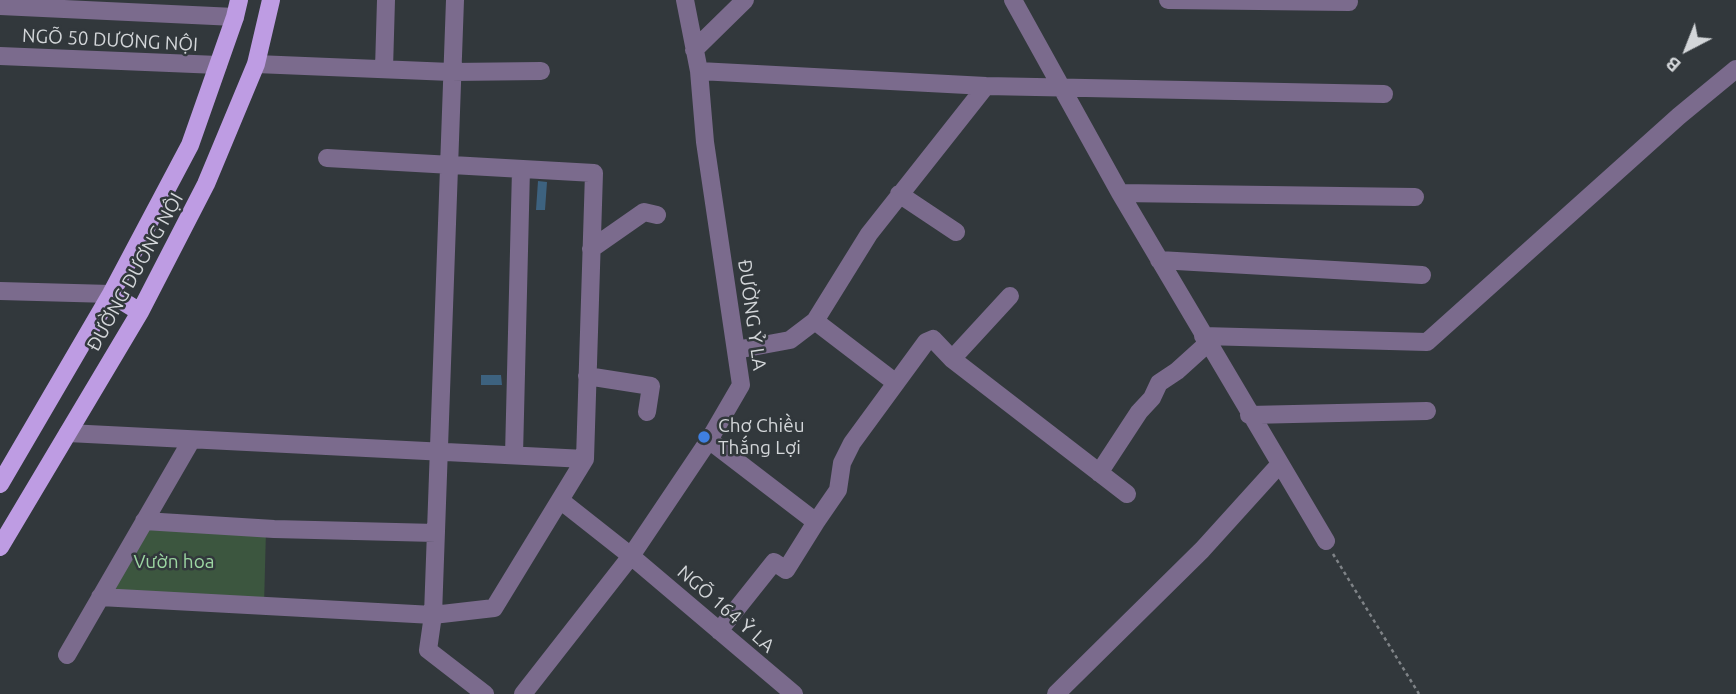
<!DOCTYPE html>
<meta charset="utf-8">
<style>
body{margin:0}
#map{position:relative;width:1736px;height:694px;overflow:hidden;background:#32383c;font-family:Ubuntu,sans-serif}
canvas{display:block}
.north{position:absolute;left:1652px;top:14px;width:70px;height:70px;-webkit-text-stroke:5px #32383c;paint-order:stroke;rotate:222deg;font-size:19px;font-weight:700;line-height:28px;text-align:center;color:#d3d6d9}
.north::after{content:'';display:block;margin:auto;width:24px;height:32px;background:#d3d6d9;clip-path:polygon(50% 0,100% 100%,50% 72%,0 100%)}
</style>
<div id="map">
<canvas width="1736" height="694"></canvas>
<div class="north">B</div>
</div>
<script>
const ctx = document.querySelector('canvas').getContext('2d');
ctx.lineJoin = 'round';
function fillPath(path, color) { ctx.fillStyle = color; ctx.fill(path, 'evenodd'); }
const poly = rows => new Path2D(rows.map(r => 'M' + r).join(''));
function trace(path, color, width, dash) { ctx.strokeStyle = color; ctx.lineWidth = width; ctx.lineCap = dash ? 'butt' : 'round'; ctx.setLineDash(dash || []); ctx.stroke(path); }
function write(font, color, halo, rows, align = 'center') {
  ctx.font = font + ' Ubuntu,sans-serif'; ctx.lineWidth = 5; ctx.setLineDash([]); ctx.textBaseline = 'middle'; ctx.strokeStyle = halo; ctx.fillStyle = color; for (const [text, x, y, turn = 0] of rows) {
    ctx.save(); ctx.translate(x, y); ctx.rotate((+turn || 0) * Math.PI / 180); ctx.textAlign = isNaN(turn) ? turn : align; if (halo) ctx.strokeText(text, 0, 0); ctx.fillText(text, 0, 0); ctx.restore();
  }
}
const green = poly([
 [145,522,266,530,264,605,101,597]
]);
const building = poly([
 [538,181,547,182,545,210,536,210],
 [481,375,501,375,502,385,481,385]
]);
const path = poly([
 [1333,554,1419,694]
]);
const minor = poly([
 [455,0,433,615,428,650,485,694],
 [1013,0,1120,193,1326,541],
 [1168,0,1349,2],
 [0,6,235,17],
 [694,50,745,0],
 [0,56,218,65],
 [256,64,451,72,541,71],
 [384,69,386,0],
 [699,71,986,86,1384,94],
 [1120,193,1415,197],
 [899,194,956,232],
 [591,249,644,212,657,215],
 [1159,260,1422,275],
 [0,291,111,294],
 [815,321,896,383],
 [1203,336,1427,342,1679,116,1736,69],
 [736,350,790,340,815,321,869,234,986,86],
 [952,359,1010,296],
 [587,376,651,386,647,412],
 [1249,415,1427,411],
 [68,433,585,459],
 [709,440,816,522,786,570,774,562,719,631],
 [514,455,521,169],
 [1099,473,1139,412,1152,398,1159,383,1177,371,1208,343],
 [560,500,631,556,794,694],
 [144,521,274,529,436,533],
 [816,522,838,490,842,463,852,443,926,342,933,339,952,359,1127,494],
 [100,597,433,615,494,608,585,459,594,173,327,158],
 [67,655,191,441],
 [523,694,631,556,709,440,741,385,705,142,699,71,685,0],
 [1056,694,1202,550,1279,465]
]);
const major = poly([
 [111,294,140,312],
 [0,484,111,294,190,145,235,17,239,0],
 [0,547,140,312,206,184,256,64,271,0]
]);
const markers = [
 [704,437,7,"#3f7fe0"]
];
const streetNames = [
 ["NGÕ 50 DƯƠNG NỘI",110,40,3],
 ["ĐƯỜNG DƯƠNG NỘI",135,272,-61],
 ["ĐƯỜNG Ỷ LA",752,315,82],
 ["NGÕ 164 Ỷ LA",726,609,41]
];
const poiNames = [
 ["Chợ Chiều",718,426],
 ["Thắng Lợi",718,448]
];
const parkNames = [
 ["Vườn hoa",174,562]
];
fillPath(green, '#3c563f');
fillPath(building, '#3d627f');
trace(path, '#7f8387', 2.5, [3.5, 3.5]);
trace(minor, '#7b6b8d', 18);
trace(major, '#be9ce3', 18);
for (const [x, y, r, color] of markers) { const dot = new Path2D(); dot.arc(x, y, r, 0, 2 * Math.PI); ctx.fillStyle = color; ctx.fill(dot); trace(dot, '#32383c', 2.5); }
write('19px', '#d3d6d9', '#32383c', streetNames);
write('19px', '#d3d6d9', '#32383c', poiNames, 'left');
write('19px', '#9cd6a2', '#32383c', parkNames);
</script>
